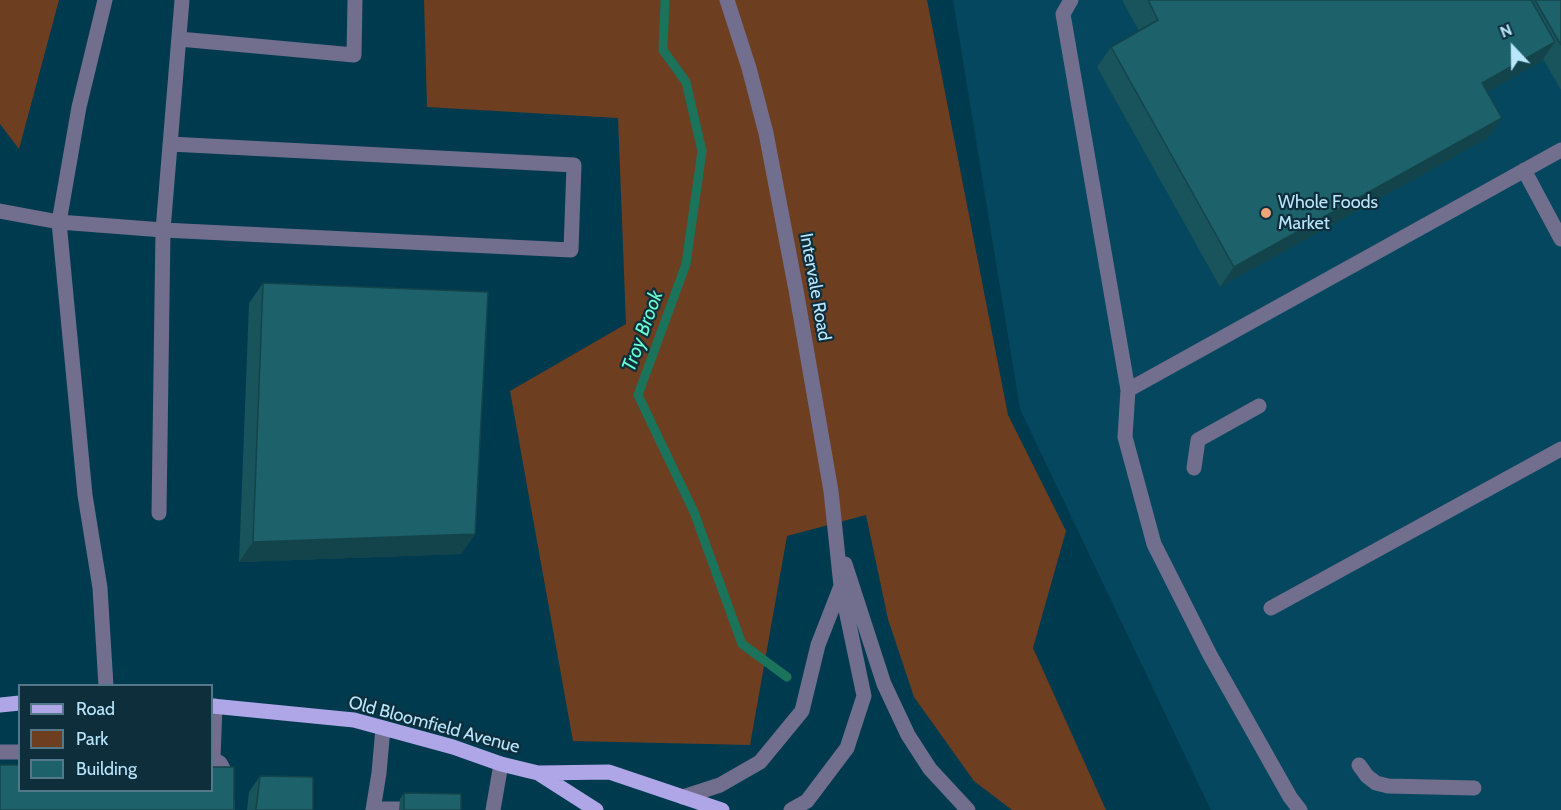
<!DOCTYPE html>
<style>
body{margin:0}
#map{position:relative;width:1561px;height:810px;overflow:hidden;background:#003a4f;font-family:Cabin,sans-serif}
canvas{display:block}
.legend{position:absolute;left:18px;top:684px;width:195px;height:108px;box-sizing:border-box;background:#0f2e3c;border:2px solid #537889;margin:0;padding:8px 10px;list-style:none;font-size:18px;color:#bae6fc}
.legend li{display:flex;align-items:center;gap:12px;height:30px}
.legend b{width:30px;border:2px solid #537889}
.north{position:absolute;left:1483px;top:18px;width:60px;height:60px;-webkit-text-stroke:4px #0f2e3c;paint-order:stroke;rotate:338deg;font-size:16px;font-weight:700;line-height:24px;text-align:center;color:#bae6fc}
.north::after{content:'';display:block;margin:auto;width:21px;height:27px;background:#bae6fc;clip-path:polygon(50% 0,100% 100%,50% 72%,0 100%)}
</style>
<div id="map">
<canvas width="1561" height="810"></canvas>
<ul class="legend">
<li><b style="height:8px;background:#aea6e7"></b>Road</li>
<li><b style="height:16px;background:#6e3e21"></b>Park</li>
<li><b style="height:16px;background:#1d616b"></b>Building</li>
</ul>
<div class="north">N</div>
</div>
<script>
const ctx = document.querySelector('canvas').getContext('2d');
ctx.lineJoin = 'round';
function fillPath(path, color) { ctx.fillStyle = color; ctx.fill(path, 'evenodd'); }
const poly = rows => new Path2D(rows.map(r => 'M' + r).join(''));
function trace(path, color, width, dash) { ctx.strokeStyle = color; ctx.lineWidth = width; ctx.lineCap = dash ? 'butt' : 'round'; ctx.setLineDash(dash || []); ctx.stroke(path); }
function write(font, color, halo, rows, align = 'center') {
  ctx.font = font + ' Cabin,sans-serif'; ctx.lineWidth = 4.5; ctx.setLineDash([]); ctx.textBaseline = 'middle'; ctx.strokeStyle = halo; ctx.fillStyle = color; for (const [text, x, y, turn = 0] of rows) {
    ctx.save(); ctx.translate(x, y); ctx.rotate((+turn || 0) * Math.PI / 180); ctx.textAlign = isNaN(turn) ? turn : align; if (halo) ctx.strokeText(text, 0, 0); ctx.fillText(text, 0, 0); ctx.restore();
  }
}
const built = poly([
 [953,0,1561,0,1561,810,1211,810,1020,409]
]);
const green = poly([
 [0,0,59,0,19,149,0,124],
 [424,0,927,0,1008,415,1066,531,1033,648,1106,810,1012,810,974,781,914,697,888,619,866,515,787,536,750,745,573,741,510,391,626,324,618,118,427,107]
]);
const stream = poly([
 [665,0,663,50,686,82,702,151,686,264,638,395,694,512,742,644,787,677]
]);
const minor = poly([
 [105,0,79,107,59,222,85,495,100,588,106,686],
 [727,0,749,68,766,133,796,290,831,491,841,586,864,696,847,748,807,801,791,810],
 [1071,0,1063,14,1128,390,1125,437,1154,544,1210,655,1290,797,1300,810],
 [179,39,354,55,355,0],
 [1524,170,1561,239],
 [0,211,59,222,163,230,182,0],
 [1128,390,1561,150],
 [1194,468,1198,440,1259,406],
 [159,513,163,230,571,250,574,165,170,144],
 [845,564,884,684,908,735,930,769,968,810],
 [1271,608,1561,449],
 [0,752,20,752],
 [212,758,220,763,226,774,227,810],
 [213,758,215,706],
 [1359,765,1367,776,1376,783,1388,786,1474,788],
 [683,797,720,785,760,762,802,711,818,645,841,586],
 [373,809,400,809],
 [373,810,379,773,383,728],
 [493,810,501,764]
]);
const major = poly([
 [0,705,20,703],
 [212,706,354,720,453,747,501,764,538,773,609,772,722,810],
 [538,773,596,810]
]);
const wall = poly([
 [1122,0,1561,0,1561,90,1543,59,1541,62,1487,92,1488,138,1220,287,1097,67,1111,47,1139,31],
 [263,283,475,534,461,554,239,562,249,303],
 [260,776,313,810,247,810,249,792],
 [404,793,461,810,399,810,400,799]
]);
const shadedWall = poly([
 [1555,42,1541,62,1468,103,1482,83],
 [1502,118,1488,138,1220,287,1234,267],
 [475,534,461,554,239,562,253,542]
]);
const building = poly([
 [1148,0,1531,0,1555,42,1482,83,1502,118,1234,267,1111,47,1158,20,1148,0],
 [1535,0,1561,0,1561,45,1535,0],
 [263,283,488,292,475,534,253,542,263,283],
 [0,765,20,765,20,790,212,790,212,767,234,767,234,810,0,810,0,765],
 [260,776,313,777,313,810,256,810,260,776],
 [404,793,461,794,461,810,404,810,404,793]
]);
const markers = [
 [1266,213,6,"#f0a378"]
];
const poiNames = [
 ["Whole Foods",1278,203],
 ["Market",1278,224]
];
const streetNames = [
 ["Intervale Road",815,287,80],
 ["Old Bloomfield Avenue",434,725,15]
];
const waterNames = [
 ["Troy Brook",643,331,-70]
];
fillPath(built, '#04475e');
fillPath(green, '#6e3e21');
trace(stream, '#1a735a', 9);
trace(minor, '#716e8e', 15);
trace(major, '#aea6e7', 15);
fillPath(wall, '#19535c');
fillPath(shadedWall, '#14444b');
fillPath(building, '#1d616b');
trace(building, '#14444b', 1.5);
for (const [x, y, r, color] of markers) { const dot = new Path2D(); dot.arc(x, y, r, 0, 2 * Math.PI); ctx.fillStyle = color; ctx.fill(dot); trace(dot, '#0f2e3c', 2); }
write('18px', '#bae6fc', '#0f2e3c', poiNames, 'left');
write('18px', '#bae6fc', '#0f2e3c', streetNames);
write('italic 20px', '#68fcce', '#0f2e3c', waterNames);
</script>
